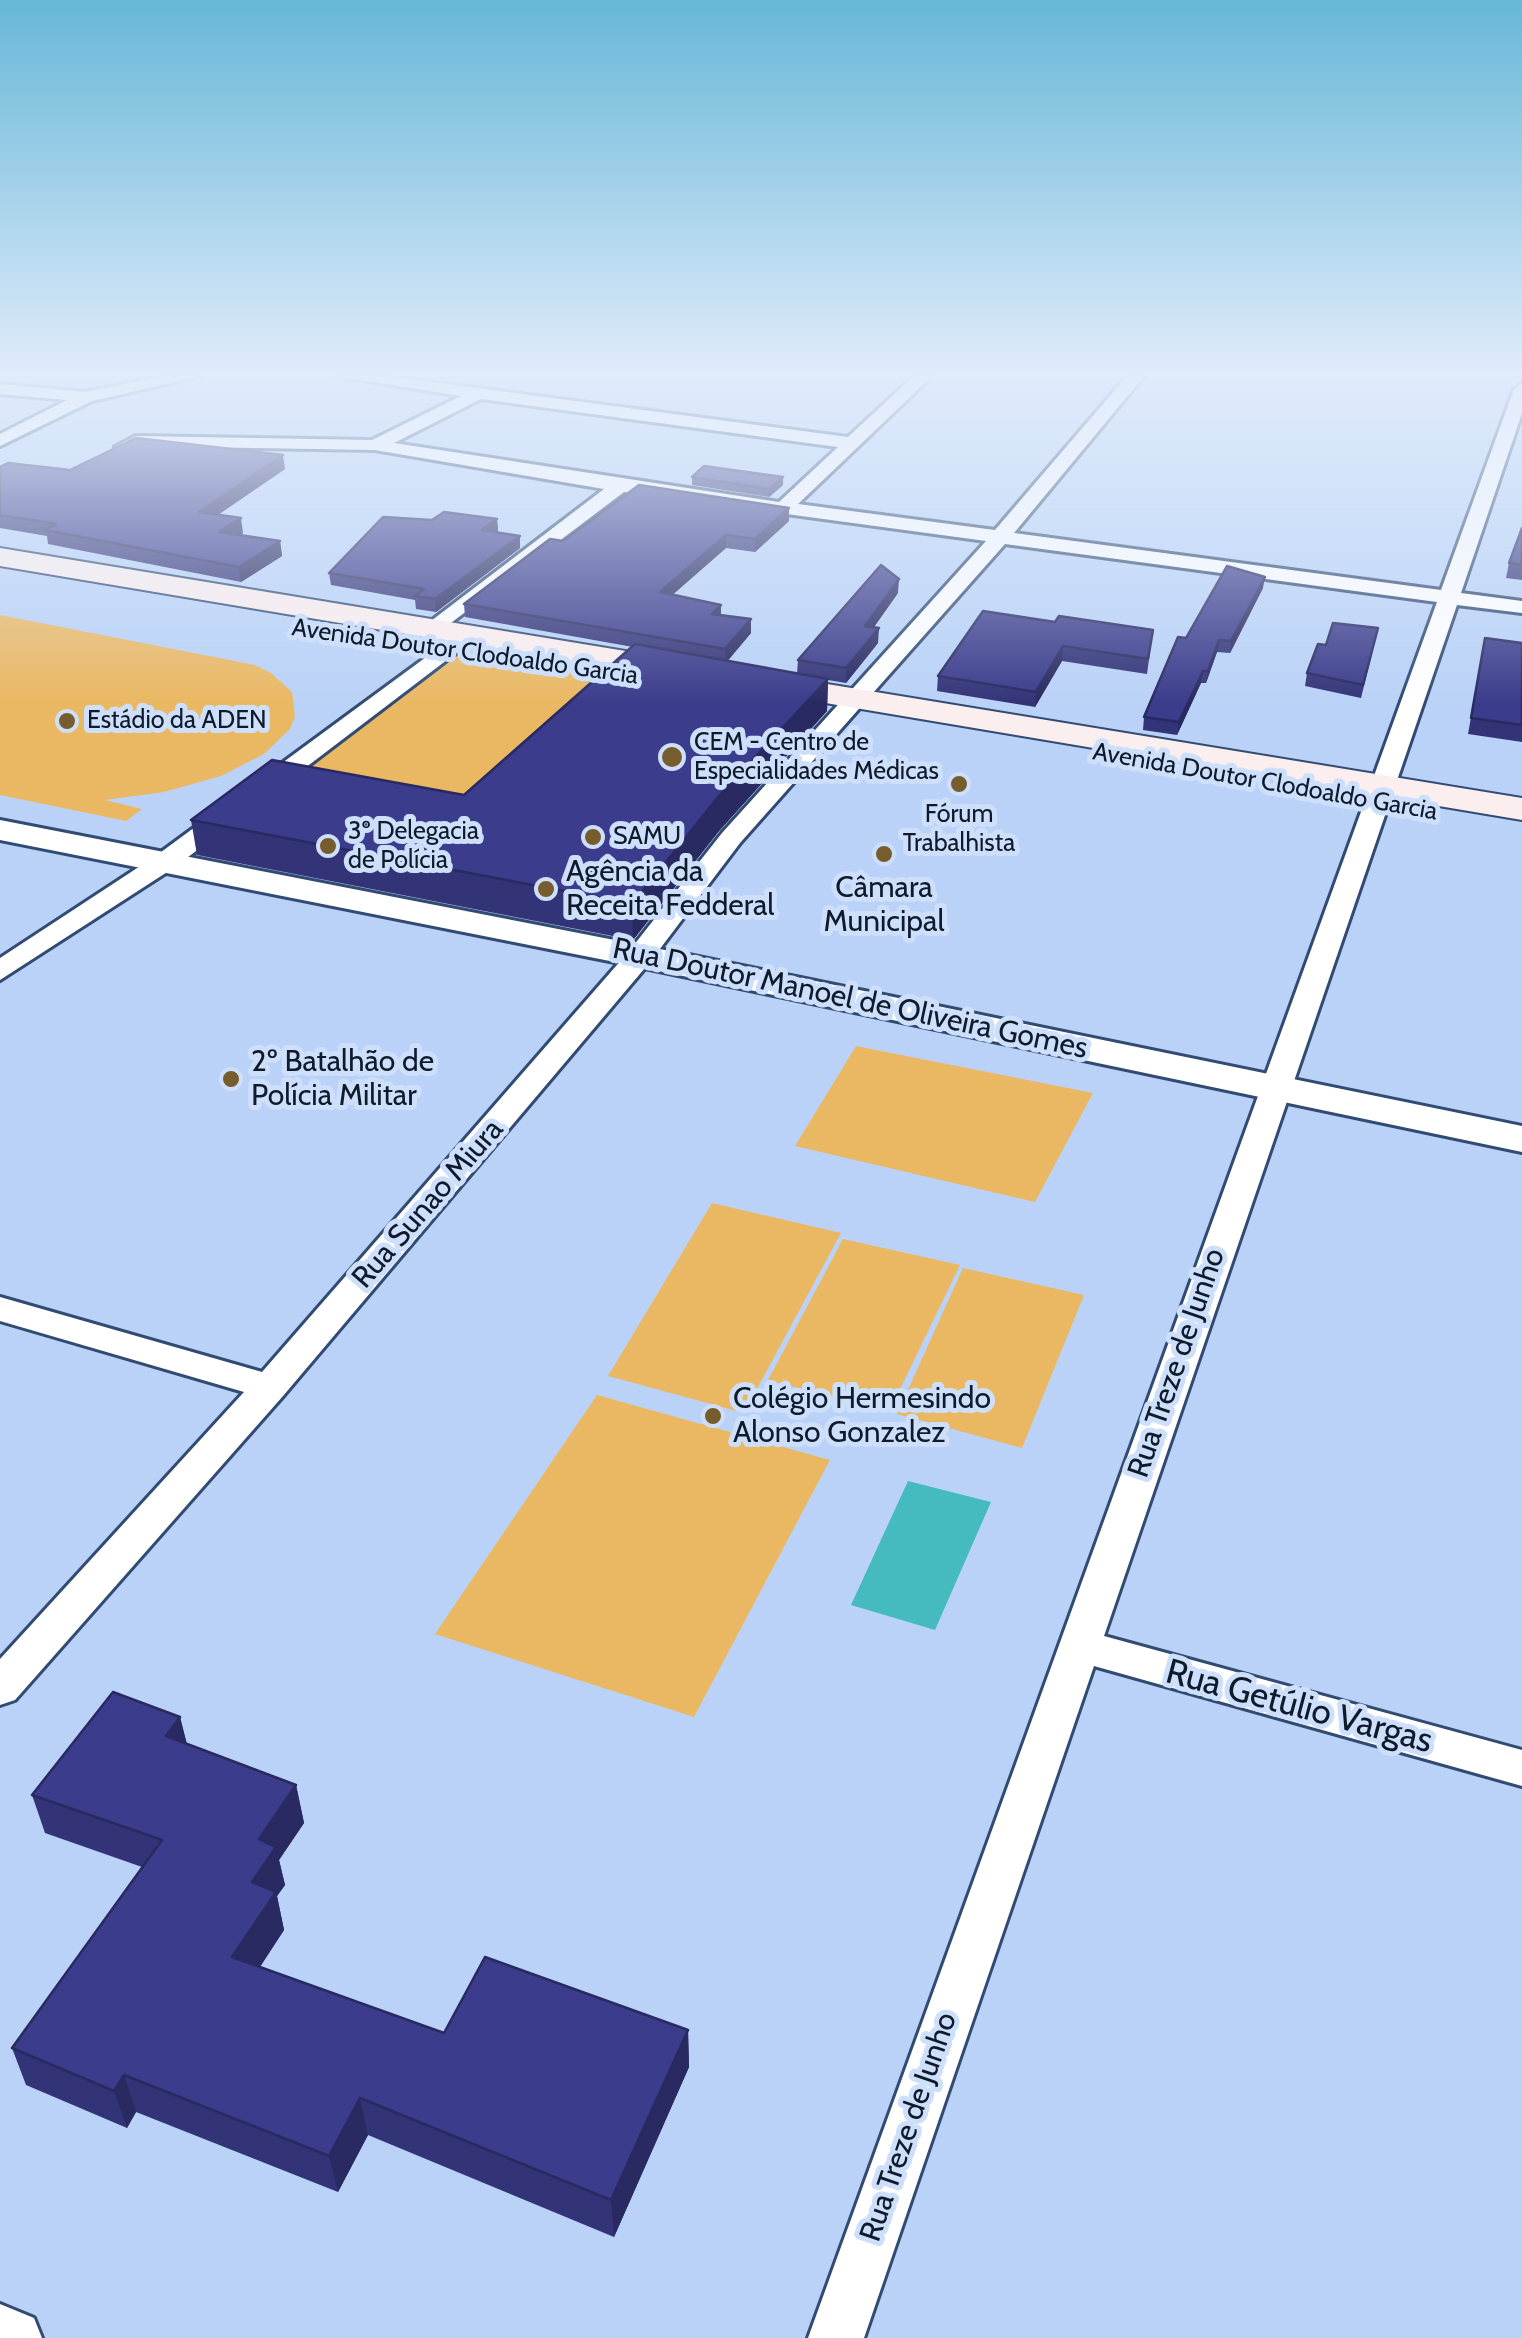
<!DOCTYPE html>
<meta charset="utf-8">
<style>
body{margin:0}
canvas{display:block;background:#bad2f7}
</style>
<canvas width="1522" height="2338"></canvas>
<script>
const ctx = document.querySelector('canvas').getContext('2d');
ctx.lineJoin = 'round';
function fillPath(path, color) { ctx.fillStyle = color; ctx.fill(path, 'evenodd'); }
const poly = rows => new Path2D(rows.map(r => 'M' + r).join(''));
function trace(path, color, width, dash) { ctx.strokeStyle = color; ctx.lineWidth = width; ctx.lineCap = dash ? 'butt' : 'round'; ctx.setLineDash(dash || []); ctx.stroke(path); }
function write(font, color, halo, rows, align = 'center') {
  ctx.font = font + ' Cabin,sans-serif'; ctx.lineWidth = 10; ctx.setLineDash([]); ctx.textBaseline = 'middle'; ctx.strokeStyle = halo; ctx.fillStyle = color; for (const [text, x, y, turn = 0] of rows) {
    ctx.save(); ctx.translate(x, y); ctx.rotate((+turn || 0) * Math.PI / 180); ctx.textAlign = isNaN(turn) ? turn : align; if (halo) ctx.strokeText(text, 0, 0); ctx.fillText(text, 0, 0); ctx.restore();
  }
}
const green = poly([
 [0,615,255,665,271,673,292,692,295,716,290,729,264,754,221,776,164,792,105,800,142,809,126,821,0,795],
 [453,652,633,679,467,830,274,793],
 [856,1046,1093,1093,1035,1202,795,1146],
 [712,1203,841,1233,744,1413,608,1376],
 [843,1239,960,1265,889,1412,768,1380],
 [963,1268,1084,1295,1022,1448,897,1414],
 [597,1395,830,1460,694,1717,435,1634]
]);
const water = poly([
 [908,1481,991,1502,935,1630,851,1605]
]);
const minor = poly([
 [165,376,201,376,92,401,0,446,0,434,67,400,0,394,0,384,85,392,165,376],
 [336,376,385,376,848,437,914,376,932,376,798,504,995,530,1127,376,1144,376,1014,533,1441,590,1514,389,1522,384,1522,413,1461,593,1522,601,1522,613,1457,605,1104,1636,1522,1750,1522,1786,1094,1666,864,2338,808,2338,1437,602,1005,544,740,843,650,962,283,1396,15,1700,0,1705,0,1659,244,1392,0,1321,0,1297,262,1372,630,950,722,833,986,541,624,492,435,635,427,634,427,624,604,489,375,450,139,446,124,452,115,447,136,436,372,440,461,396,336,376],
 [481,399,838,447,779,502,394,443,481,399],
 [448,641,456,643,456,653,175,867,0,980,0,958,157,855,448,641],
 [0,2304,34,2318,42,2338,0,2338,0,2304]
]);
const tertiary = poly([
 [0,820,640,945,1522,1126,1522,1152,640,967,0,840,0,820]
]);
const secondary = poly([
 [0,548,680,660,696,670,680,680,0,566,0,548],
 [766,674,1522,798,1522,820,754,691,749,684,754,677,766,674]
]);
const wall = poly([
 [0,467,70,470,285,469,218,515,243,533,240,535,280,541,282,556,241,582,48,544,47,536,0,528],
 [692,477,783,477,783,485,769,497,692,485],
 [497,519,498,531,496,532,520,536,520,548,436,612,416,609,415,600,331,585,329,573,432,520],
 [789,521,755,552,726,548,673,594,721,605,721,616,751,619,751,633,727,661,797,674,798,660,898,593,874,627,878,643,846,683,828,680,827,711,719,831,633,940,197,855,191,820,464,795,633,647,465,617,464,604,563,541],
 [1522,528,1522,580,1506,578,1509,563],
 [1263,588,1230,653,1217,652,1206,683,1201,683,1177,735,1143,730,1144,717,1186,638],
 [1055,622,1153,630,1147,674,1062,661,1035,707,937,691,938,676],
 [1485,638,1522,643,1522,742,1468,734],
 [1375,641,1361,698,1305,686,1307,673,1326,645],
 [180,1717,187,1744,296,1785,304,1823,279,1860,285,1885,277,1896,284,1930,260,1967,444,2033,688,2030,689,2067,614,2237,368,2135,338,2192,136,2112,127,2128,26,2085,12,2048,142,1867,45,1833,32,1795]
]);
const shadedWall = poly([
 [283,455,285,469,201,526,199,512],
 [783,477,783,485,769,497,769,489],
 [789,508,789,521,755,552,755,539],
 [241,518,243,533,222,546,219,532],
 [497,519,498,531,483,543,482,530],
 [726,535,726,548,661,605,660,592],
 [520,536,520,548,436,612,435,599],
 [280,541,282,556,241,582,239,567],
 [1265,577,1263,588,1230,653,1231,641],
 [899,579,898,593,864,641,865,626],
 [721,605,721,619,712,614],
 [751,619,751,633,726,663,725,649],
 [879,628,878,643,846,683,846,668],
 [1219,640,1217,652,1206,683,1208,671],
 [1063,646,1062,661,1035,707,1036,692],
 [1203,671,1201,683,1177,735,1179,722],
 [828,679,827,711,719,831,633,940,632,904,719,796],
 [180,1717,189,1754,166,1736],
 [296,1785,304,1823,279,1860,285,1885,277,1896,284,1930,242,1994,232,1957,252,1882,259,1839],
 [688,2030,689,2067,614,2237,611,2200],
 [124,2075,136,2112,127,2128,114,2091],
 [360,2098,368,2135,338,2192,329,2156]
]);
const building = poly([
 [136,438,283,455,199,512,241,518,219,532,280,541,239,567,45,530,56,524,0,515,0,467,8,463,70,470,136,438],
 [704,466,783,477,769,489,692,477,704,466],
 [639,485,789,508,755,539,726,535,660,592,721,605,712,614,751,619,725,649,464,604,550,539,563,541,639,485],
 [444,512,497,519,482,530,520,536,435,599,415,596,424,589,329,573,383,517,432,520,444,512],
 [1522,528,1522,565,1509,563,1522,528],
 [881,565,899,579,865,626,879,628,846,668,798,660,881,565],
 [1227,566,1265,577,1231,641,1219,640,1208,671,1203,671,1179,722,1144,717,1178,637,1186,638,1227,566],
 [983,611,1055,622,1059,616,1153,630,1148,659,1063,646,1036,692,938,676,983,611],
 [1333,623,1378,628,1363,685,1307,673,1318,644,1326,645,1333,623],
 [1485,638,1522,643,1522,725,1471,718,1485,638],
 [635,644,828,679,719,796,632,904,191,820,272,760,464,795,635,644],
 [113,1692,180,1717,166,1736,296,1785,259,1839,276,1847,252,1882,276,1892,232,1957,444,2033,485,1957,688,2030,611,2200,360,2098,329,2156,124,2075,114,2091,12,2048,162,1840,32,1795,113,1692]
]);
const markers = [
 [67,721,10,"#775c2e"],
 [672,757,12,"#775c2e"],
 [959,784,10,"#775c2e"],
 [593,837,10,"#775c2e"],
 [328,846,10,"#775c2e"],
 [884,854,10,"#775c2e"],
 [546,889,10,"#775c2e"],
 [231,1079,10,"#775c2e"],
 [713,1416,10,"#775c2e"]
];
const farStreetnames = [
 ["Avenida Doutor Clodoaldo Garcia",465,652,8],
 ["Avenida Doutor Clodoaldo Garcia",1265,782,10]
];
const farPoinames = [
 ["Estádio da ADEN",87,721],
 ["CEM - Centro de",694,743],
 ["Especialidades Médicas",694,772],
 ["Fórum",959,815,"center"],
 ["Trabalhista",959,844,"center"],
 ["3º Delegacia",348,832],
 ["de Polícia",348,861],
 ["SAMU",613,837]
];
const poiNames = [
 ["Agência da",566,872],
 ["Receita Fedderal",566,906],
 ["Câmara",884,888,"center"],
 ["Municipal",884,922,"center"],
 ["2º Batalhão de",251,1062],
 ["Polícia Militar",251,1096],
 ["Colégio Hermesindo",733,1399],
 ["Alonso Gonzalez",733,1433]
];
const streetNames = [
 ["Rua Doutor Manoel de Oliveira Gomes",850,999,12],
 ["Rua Sunao Miura",428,1204,-49],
 ["Rua Treze de Junho",1177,1363,-71],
 ["Rua Treze de Junho",909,2127,-71]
];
const nearStreetnames = [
 ["Rua Getúlio Vargas",1299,1707,15]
];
fillPath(green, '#eab863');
fillPath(water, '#46bbbf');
trace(minor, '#324b72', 6);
trace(tertiary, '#324b72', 6);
trace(secondary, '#324b72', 4);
fillPath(minor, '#fff');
fillPath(tertiary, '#fff');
fillPath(secondary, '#fbeeee');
fillPath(wall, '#333478');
fillPath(shadedWall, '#292a61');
fillPath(building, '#3b3c8b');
trace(building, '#292a61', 2.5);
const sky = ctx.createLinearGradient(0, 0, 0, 704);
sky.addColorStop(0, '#67b7d8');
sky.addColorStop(0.53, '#e0ebfb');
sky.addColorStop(1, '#e0ebfb00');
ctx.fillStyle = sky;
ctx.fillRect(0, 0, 1522, 704);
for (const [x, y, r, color] of markers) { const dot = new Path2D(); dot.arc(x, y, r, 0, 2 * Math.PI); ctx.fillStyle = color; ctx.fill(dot); trace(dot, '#cddffb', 4); }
write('25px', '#0f1a2a', '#cddffb', farStreetnames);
write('25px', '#0f1a2a', '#cddffb', farPoinames, 'left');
write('30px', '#0f1a2a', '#cddffb', poiNames, 'left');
write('30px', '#0f1a2a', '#cddffb', streetNames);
write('35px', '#0f1a2a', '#cddffb', nearStreetnames);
</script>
